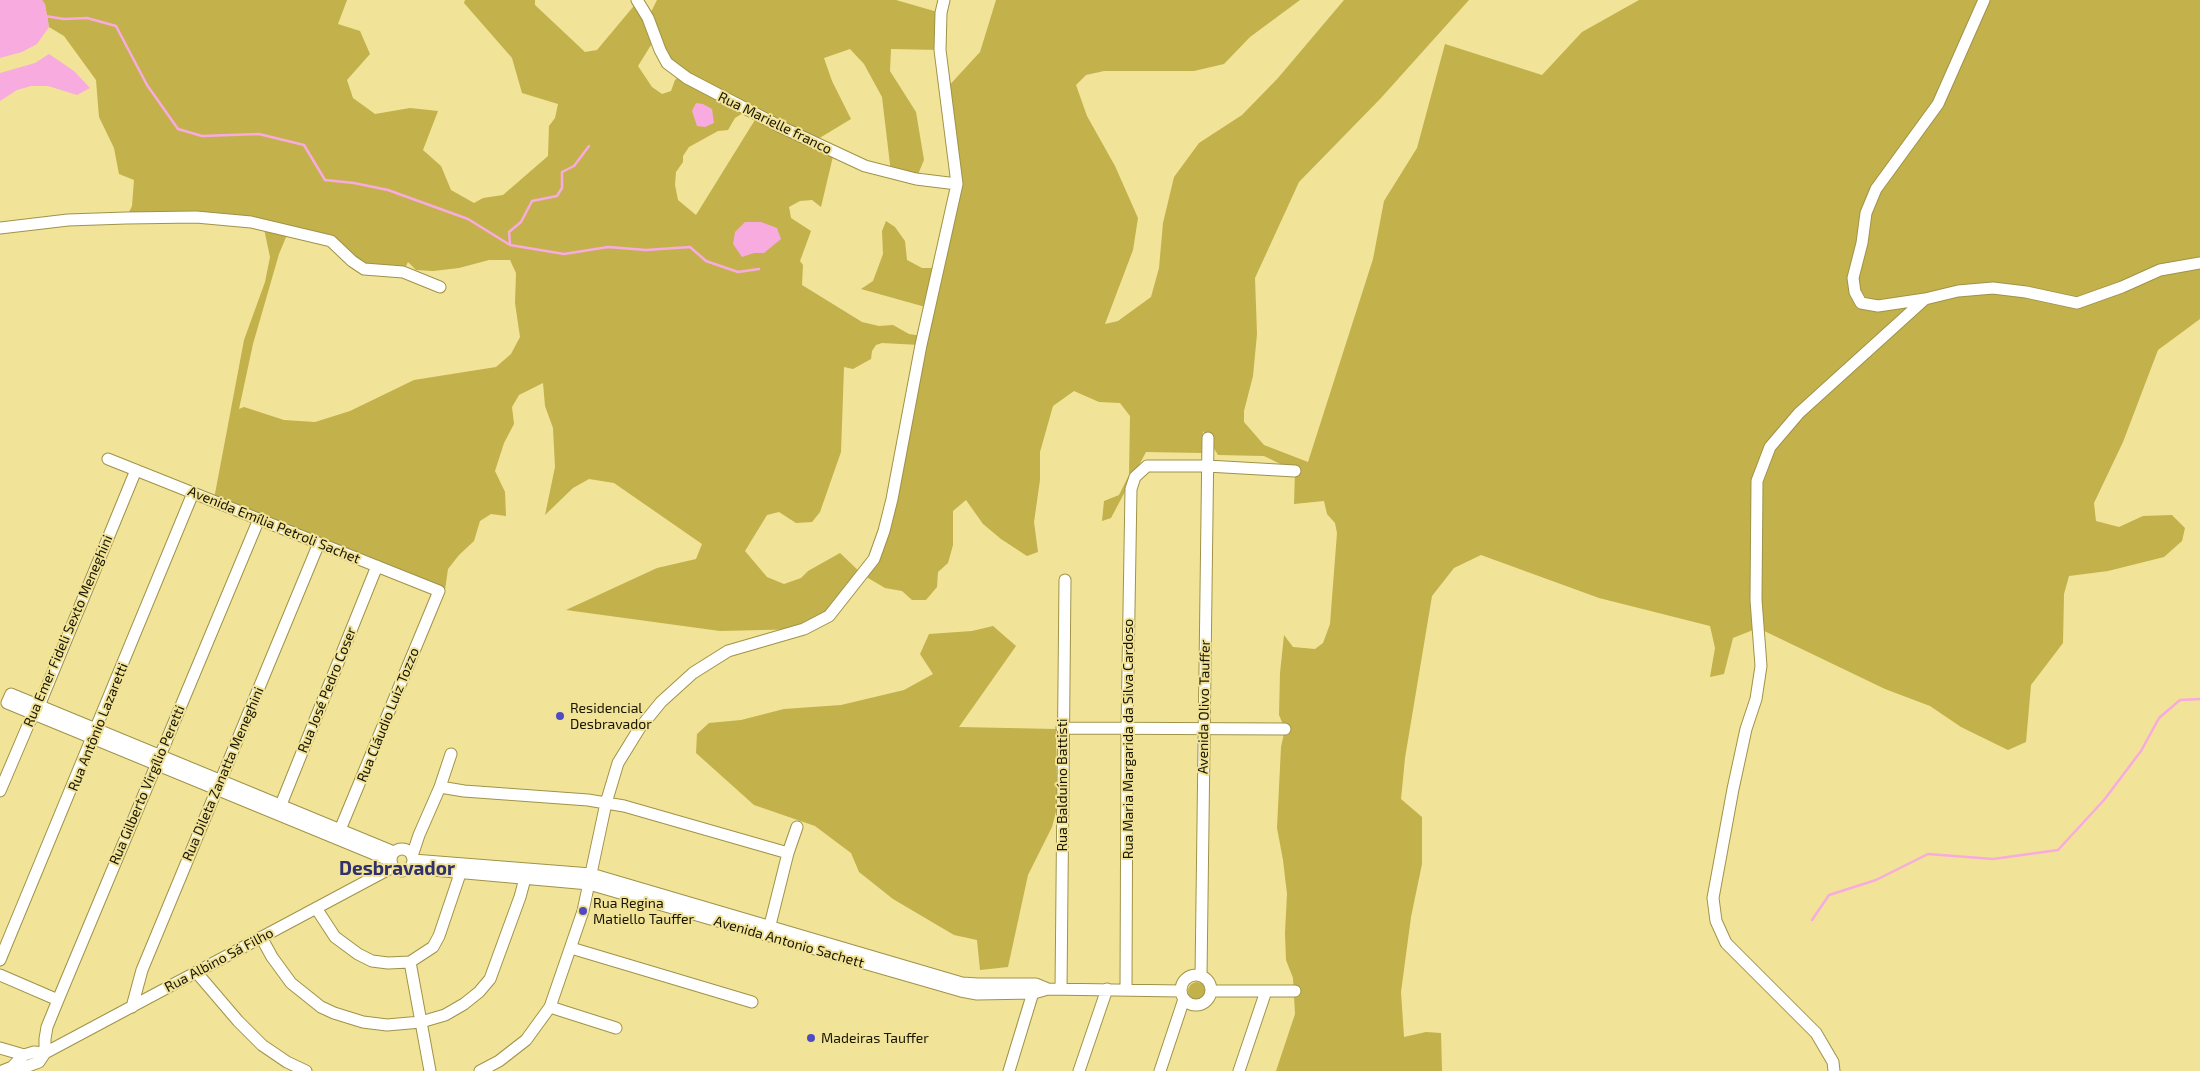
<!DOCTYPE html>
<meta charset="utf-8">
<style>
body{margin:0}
canvas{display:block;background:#f1e397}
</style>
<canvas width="2200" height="1071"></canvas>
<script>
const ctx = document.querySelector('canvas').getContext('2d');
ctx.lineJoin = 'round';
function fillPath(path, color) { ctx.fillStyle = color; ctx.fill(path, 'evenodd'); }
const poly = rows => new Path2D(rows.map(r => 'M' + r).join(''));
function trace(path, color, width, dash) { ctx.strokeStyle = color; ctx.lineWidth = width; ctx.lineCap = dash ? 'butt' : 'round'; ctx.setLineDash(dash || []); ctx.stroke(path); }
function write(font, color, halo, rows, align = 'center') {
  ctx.font = font + ' "Exo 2",sans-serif'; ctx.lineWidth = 4; ctx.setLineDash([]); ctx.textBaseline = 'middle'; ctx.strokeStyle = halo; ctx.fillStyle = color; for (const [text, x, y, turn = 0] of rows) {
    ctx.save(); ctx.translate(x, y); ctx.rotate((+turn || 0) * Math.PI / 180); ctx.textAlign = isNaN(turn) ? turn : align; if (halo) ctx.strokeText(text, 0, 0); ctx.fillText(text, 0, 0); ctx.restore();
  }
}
const green = poly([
 [42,0,347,0,338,24,360,31,370,54,347,80,353,98,375,114,410,108,438,111,423,150,441,166,451,190,474,203,483,198,503,195,548,156,549,126,555,118,558,104,522,93,512,58,464,3,465,0,535,0,535,5,585,52,597,50,638,1,648,18,657,0,896,0,941,13,940,50,891,49,890,71,916,112,924,160,916,179,891,173,882,97,864,64,850,49,824,58,832,81,851,119,813,142,834,152,821,207,812,200,800,201,789,207,791,218,811,231,800,261,803,265,802,285,862,322,879,326,893,325,909,334,922,336,929,308,861,289,873,281,883,254,882,231,886,221,895,227,905,241,907,260,922,268,939,268,957,184,945,90,980,52,996,0,1300,0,1250,37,1224,64,1194,71,1104,71,1086,75,1076,85,1087,116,1115,166,1138,218,1133,250,1105,324,1118,321,1151,297,1159,268,1163,223,1174,177,1199,143,1242,115,1278,78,1344,0,1469,0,1381,98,1299,182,1255,278,1257,334,1253,376,1244,411,1244,422,1264,445,1308,462,1373,259,1384,201,1417,148,1445,44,1542,75,1582,32,1639,0,2200,0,2200,319,2158,350,2123,442,2094,503,2096,521,2119,527,2143,516,2172,515,2185,528,2182,541,2164,557,2108,571,2069,576,2064,594,2063,643,2031,685,2026,742,2008,750,1961,727,1930,706,1885,689,1758,628,1733,638,1724,674,1710,677,1715,648,1710,626,1599,598,1481,555,1454,568,1432,596,1405,758,1401,799,1422,817,1422,864,1411,917,1401,992,1404,1037,1426,1032,1441,1033,1442,1071,1276,1071,1295,1014,1293,978,1286,960,1285,933,1287,894,1283,860,1277,828,1281,747,1285,729,1279,715,1280,673,1284,635,1293,647,1315,649,1323,643,1330,624,1337,533,1335,523,1327,514,1324,501,1294,504,1295,471,1264,456,1218,455,1203,431,1202,453,1146,452,1111,518,1102,521,1104,501,1119,495,1129,475,1130,416,1120,403,1099,402,1074,391,1053,406,1040,452,1040,480,1034,522,1038,552,1027,556,1001,539,983,524,966,500,953,511,953,545,948,563,938,572,937,587,926,600,912,600,902,591,885,588,863,575,829,616,804,629,720,631,566,610,657,568,696,559,702,544,614,483,589,479,573,488,545,515,555,467,553,428,545,406,543,383,519,395,512,407,514,424,504,443,495,471,505,492,506,516,491,514,480,521,474,541,459,555,448,569,445,590,214,499,244,340,265,282,270,257,263,224,126,218,132,206,134,180,119,174,114,148,99,117,96,80,64,36,49,27,45,5],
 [656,37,682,74,675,80,671,91,662,94,652,87,638,66],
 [748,110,758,115,696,215,678,200,675,185,676,172,683,162,683,156,689,147,718,131,728,130,735,118],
 [289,230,331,241,364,269,403,272,408,262,416,270,433,271,459,268,489,260,510,260,516,273,515,303,520,337,511,354,496,367,414,380,350,411,315,422,284,420,244,407,239,409,253,344,279,254],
 [882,343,920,345,874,559,863,575,840,553,808,571,801,578,784,584,767,577,745,551,767,515,779,512,796,523,812,522,820,512,841,452,844,367,853,369,871,359,872,351,876,345],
 [993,626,1016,646,959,727,1056,729,1057,808,1052,827,1028,875,1008,967,980,970,977,940,954,935,893,899,859,872,851,853,815,826,754,805,696,753,697,734,709,723,741,720,784,709,841,705,904,690,933,674,920,654,929,634,972,631],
 '1188 991a9 9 0 1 1 18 0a9 9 0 1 1-18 0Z'
]);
const water = poly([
 [0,0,42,0,45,4,49,27,37,44,22,52,0,58],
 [49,54,74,71,90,88,77,95,48,86,31,86,17,90,0,101,0,73,35,63],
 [696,103,703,104,712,109,714,123,705,127,697,126,692,111],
 [745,222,761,222,777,228,781,239,764,253,754,253,742,257,733,244,735,232]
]);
const stream = poly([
 [45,16,64,19,87,18,116,26,147,85,178,129,202,136,259,134,304,145,325,180,354,183,388,190,468,219,510,245,564,254,608,247,646,250,690,247,706,261,738,272,759,269],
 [510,244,509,232,521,222,532,201,557,196,562,188,562,172,574,166,589,146],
 [1812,920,1829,895,1876,880,1928,854,1993,859,2058,850,2104,800,2141,751,2159,718,2180,700,2200,699]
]);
const minor = poly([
 [637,0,648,18,660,50,667,63,687,78,779,126,865,166,916,179,957,184],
 [1984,0,1938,104,1876,189,1866,213,1862,243,1853,278,1855,292,1861,303,1878,306,1925,299,1958,291,1993,288,2026,292,2077,303,2122,287,2160,270,2200,263],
 [0,228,68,220,126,218,196,217,251,222,331,241,352,261,364,269,403,272,440,287],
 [108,459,439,591,337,837],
 [1062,728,1285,729],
 [440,787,464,791,588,800,624,806,788,853],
 [0,791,29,723,39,706,136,470],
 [278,812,377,566],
 '391 860a11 11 0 1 1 22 0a11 11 0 1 1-22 0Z',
 [412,856,419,835,440,787,451,754],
 [413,860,591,874,962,983,978,984,1036,984,1048,989],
 [391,861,7,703,11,694,394,852],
 [410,868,589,884,961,991,977,994,1034,993,1048,989,1181,991],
 [316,908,335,937,358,954,372,961,388,963,410,962,433,947,439,936,463,865],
 [768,933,788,853,797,827],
 [261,937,272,957,291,983,321,1007,334,1013,363,1022,387,1025,421,1022,445,1015,464,1004,479,992,490,979,520,897,527,871],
 [571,948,752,1002],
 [0,960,193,493],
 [410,962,430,1071],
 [197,973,238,1021,262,1045,287,1062,306,1071],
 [0,975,58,1000],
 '1181 990a15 15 0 1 1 30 0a15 15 0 1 1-30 0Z',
 [1201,976,1208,438],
 [1061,989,1065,580],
 [1126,989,1127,729,1131,489,1135,477,1147,466,1207,466,1295,471],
 [1211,991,1295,991],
 [132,1007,142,970,319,543],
 [550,1007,616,1028],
 [0,1048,24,1055],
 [45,1053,45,1039,47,1027,58,1000,259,519],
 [12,1067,28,1066,39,1062,45,1053,393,867],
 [2,1071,12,1067,24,1055,34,1052,45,1053],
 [480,1071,499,1061,526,1040,550,1007,583,911,606,803,618,763,639,729,661,702,693,673,728,651,804,629,829,616,874,559,884,531,892,499,921,345,957,184,940,50,941,13,944,0],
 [1009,1071,1035,986],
 [1079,1071,1107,989],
 [1160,1071,1184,999],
 [1239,1071,1266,991],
 [1834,1071,1833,1062,1816,1033,1726,943,1716,921,1713,898,1733,789,1746,729,1756,699,1761,666,1756,600,1757,481,1770,447,1799,413,1925,299]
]);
const markers = [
 [560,716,5,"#514bc2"],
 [583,911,5,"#514bc2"],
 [811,1038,5,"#514bc2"]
];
const streetNames = [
 ["Rua Marielle franco",775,123,26],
 ["Avenida Emília Petroli Sachet",274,525,22],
 ["Rua Emer Fideli Sexto Meneghini",68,631,-67],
 ["Rua José Pedro Coser",327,690,-68],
 ["Avenida Olivo Tauffer",1204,707,-89],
 ["Rua Cláudio Luiz Tozzo",388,715,-68],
 ["Rua Antônio Lazaretti",98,727,-68],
 ["Rua Maria Margarida da Silva Cardoso",1128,739,-90],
 ["Rua Dileta Zanatta Meneghini",223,774,-67],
 ["Rua Gilberto Virgílio Peretti",147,785,-67],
 ["Rua Balduíno Battisti",1062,785,-90],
 ["Avenida Antonio Sachett",789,942,16],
 ["Rua Albino Sá Filho",219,960,-28]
];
const poiNames = [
 ["Residencial",570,708],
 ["Desbravador",570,724],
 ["Rua Regina",593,903],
 ["Matiello Tauffer",593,919],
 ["Madeiras Tauffer",821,1038]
];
const districtNames = [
 ["Desbravador",397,869]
];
fillPath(green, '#c3b14b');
fillPath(water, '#f8abdf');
trace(stream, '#f8abdf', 2.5);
trace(minor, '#a09349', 13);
trace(minor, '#fff', 11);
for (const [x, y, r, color] of markers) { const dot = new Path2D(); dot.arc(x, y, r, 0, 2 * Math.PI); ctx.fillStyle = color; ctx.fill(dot); trace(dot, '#f1e397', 2); }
write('14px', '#181400', '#f1e397', streetNames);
write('14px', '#181400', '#f1e397', poiNames, 'left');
write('bold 19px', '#30316c', '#f1e397', districtNames);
</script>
